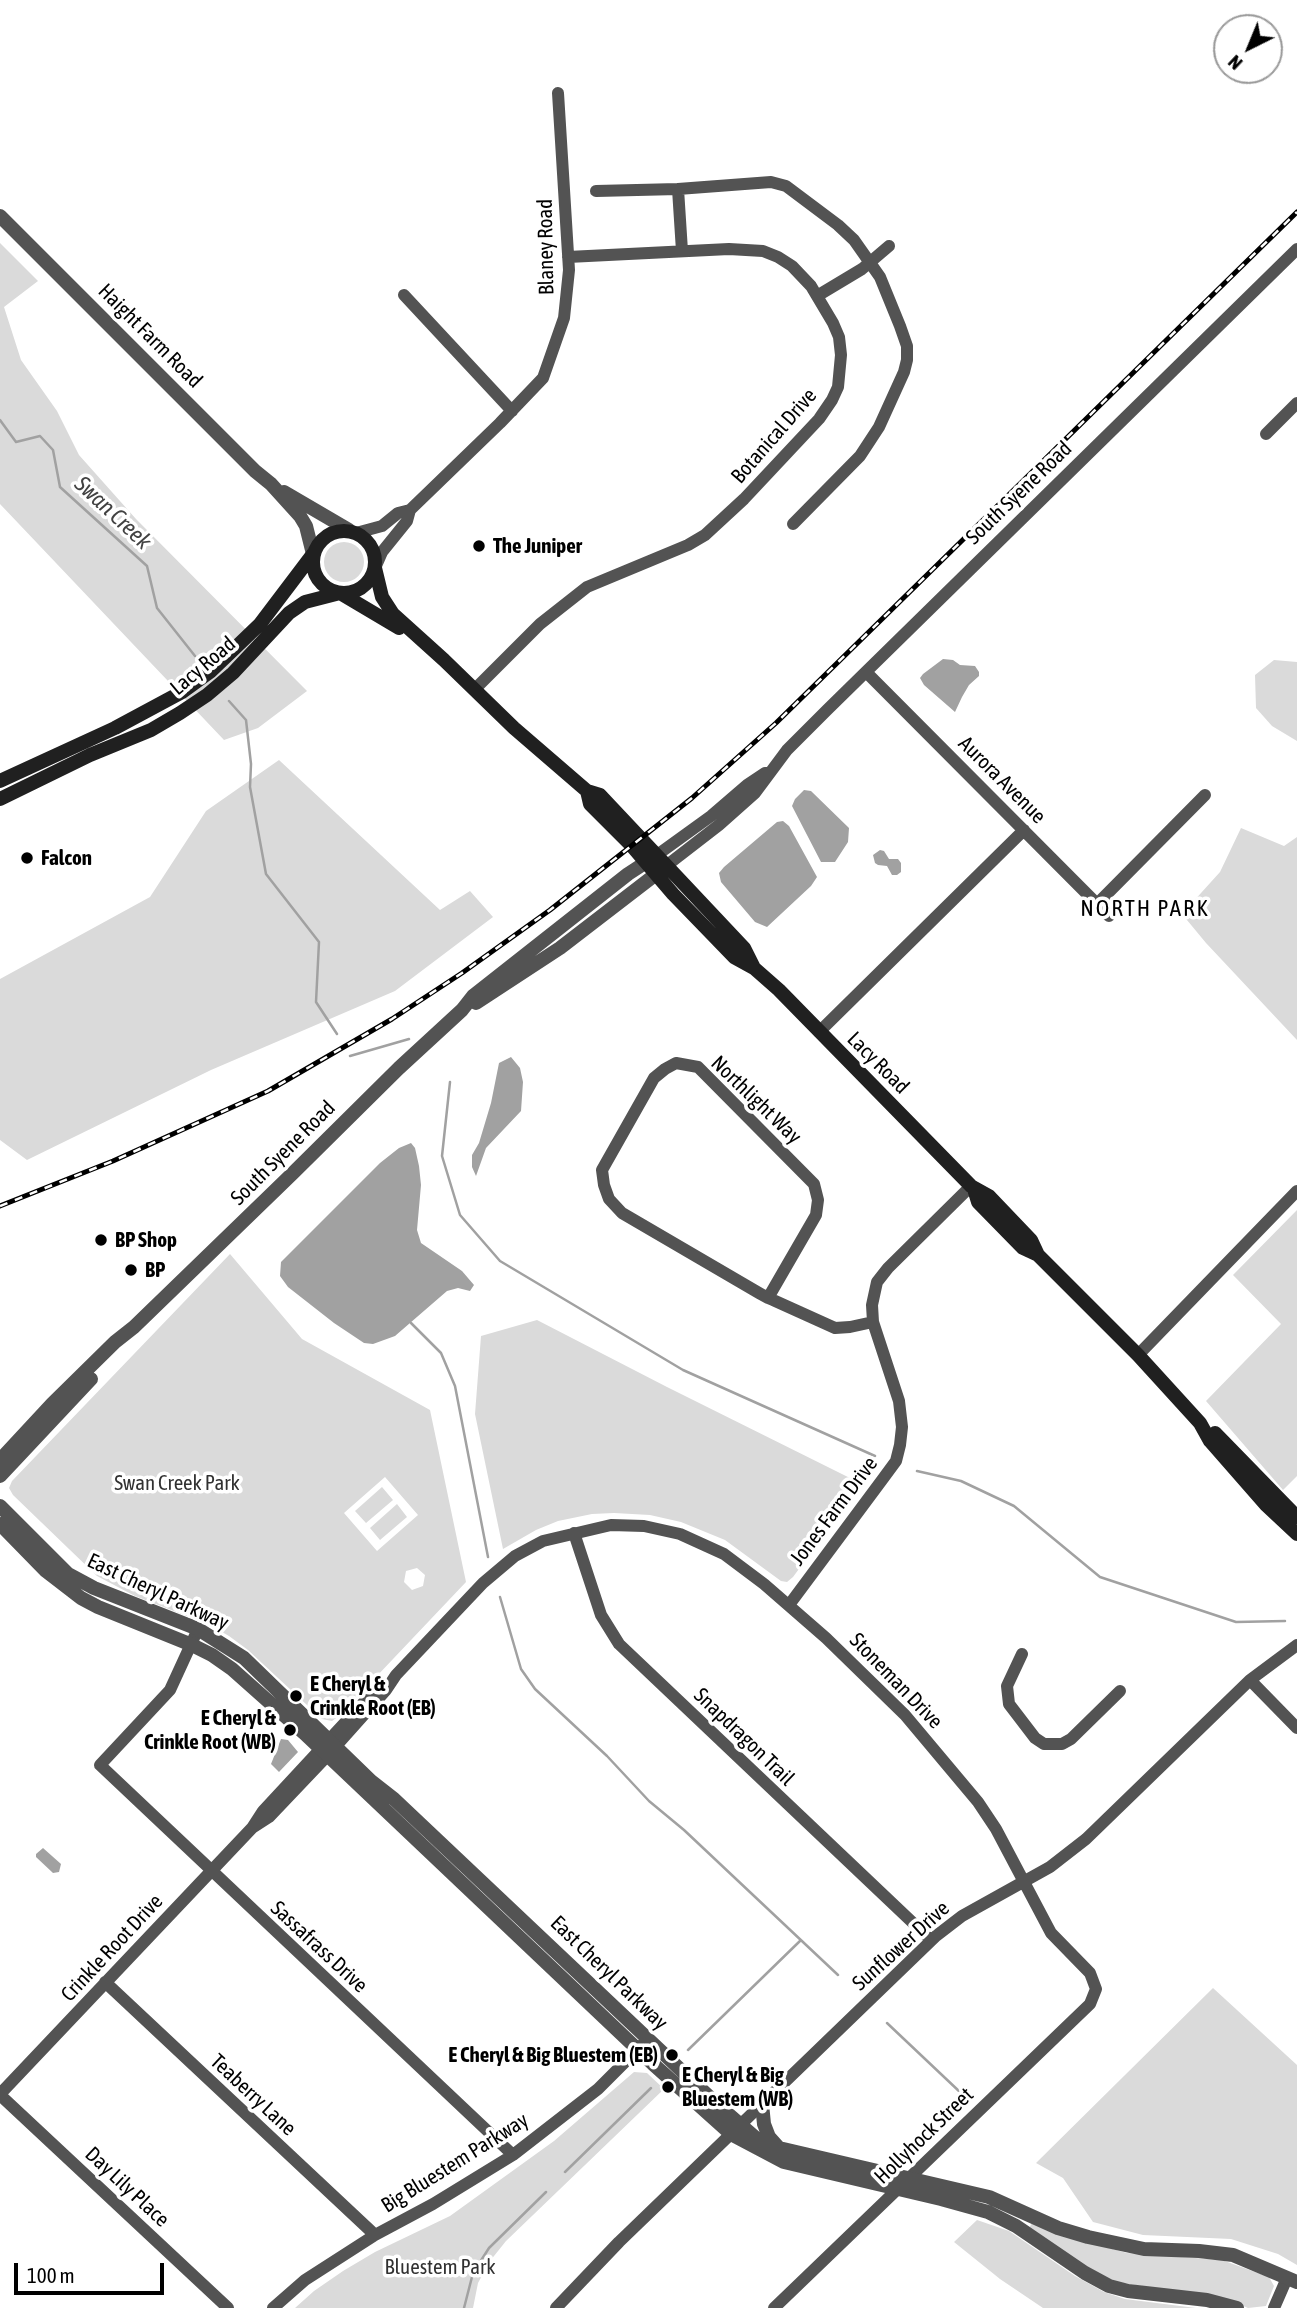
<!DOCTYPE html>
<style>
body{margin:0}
#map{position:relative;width:1297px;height:2308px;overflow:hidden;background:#fff;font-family:"Asap Condensed",sans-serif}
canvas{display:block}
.north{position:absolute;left:1213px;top:14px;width:70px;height:70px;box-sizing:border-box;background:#fff;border:2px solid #999;border-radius:50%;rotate:223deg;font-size:19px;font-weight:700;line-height:28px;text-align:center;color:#000}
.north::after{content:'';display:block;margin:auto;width:24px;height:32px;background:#000;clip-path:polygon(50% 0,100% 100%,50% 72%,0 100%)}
.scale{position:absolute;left:14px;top:2263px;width:150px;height:32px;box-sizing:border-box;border:4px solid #000;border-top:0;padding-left:9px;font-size:21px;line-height:24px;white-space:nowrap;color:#000;-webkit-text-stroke:5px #fff;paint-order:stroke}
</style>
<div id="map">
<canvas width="1297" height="2308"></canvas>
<div class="north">N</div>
<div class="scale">100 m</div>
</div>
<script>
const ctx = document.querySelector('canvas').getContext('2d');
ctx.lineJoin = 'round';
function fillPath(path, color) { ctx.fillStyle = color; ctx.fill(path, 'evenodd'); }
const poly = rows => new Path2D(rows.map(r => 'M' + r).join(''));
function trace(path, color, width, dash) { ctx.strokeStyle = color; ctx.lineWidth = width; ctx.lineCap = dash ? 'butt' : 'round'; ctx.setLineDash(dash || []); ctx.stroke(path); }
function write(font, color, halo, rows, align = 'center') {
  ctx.font = font + ' "Asap Condensed",sans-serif'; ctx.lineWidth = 7; ctx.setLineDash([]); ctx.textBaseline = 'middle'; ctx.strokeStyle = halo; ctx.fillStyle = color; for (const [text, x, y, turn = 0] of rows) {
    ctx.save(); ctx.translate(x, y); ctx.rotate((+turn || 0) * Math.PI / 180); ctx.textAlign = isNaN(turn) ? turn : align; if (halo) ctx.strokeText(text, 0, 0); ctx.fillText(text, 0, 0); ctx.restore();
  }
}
const green = poly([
 [0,243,38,281,4,307,21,360,57,411,79,455,136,519,307,691,258,728,224,740,0,504],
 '324 562a20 20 0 1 1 40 0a20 20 0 1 1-40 0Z',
 [1274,660,1297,662,1297,741,1272,726,1256,708,1255,675],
 [279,760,440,910,470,891,493,917,395,991,211,1070,27,1160,0,1140,0,979,150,897,206,811],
 [1241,828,1284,846,1297,837,1297,1040,1206,943,1182,914,1220,872],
 [1297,1210,1297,1476,1283,1490,1206,1401,1281,1324,1233,1275],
 [230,1254,302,1339,430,1410,466,1582,339,1716,332,1721,322,1719,248,1650,229,1636,210,1625,135,1596,97,1576,13,1495,9,1488,12,1481],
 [385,1477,418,1515,377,1551,344,1513],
 [417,1568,425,1575,423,1586,412,1590,404,1582,406,1571],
 [537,1320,667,1387,862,1484,793,1577,787,1582,781,1581,725,1540,681,1522,650,1515,614,1513,592,1514,558,1521,536,1530,503,1549,475,1414,481,1336],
 [382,1487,393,1500,366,1523,355,1511],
 [397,1504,407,1517,380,1540,370,1528],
 [1213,1988,1297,2065,1297,2265,1278,2254,1231,2239,1143,2235,1093,2222,1063,2178,1036,2163],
 [634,2072,647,2073,664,2089,506,2241,490,2261,478,2283,473,2308,295,2308,314,2291,343,2271,375,2252,450,2216,554,2141],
 [977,2220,1009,2231,1075,2276,1104,2292,1125,2299,1196,2308,1043,2308,1000,2279,954,2242],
 [1032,2223,1061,2235,1127,2253,1222,2260,1269,2277,1274,2286,1266,2306,1248,2308,1229,2300,1117,2282,1101,2276,1029,2228]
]);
const water = poly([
 [943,659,953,660,960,665,975,666,979,672,979,676,969,685,962,697,955,712,924,685,920,678,923,674],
 [804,790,811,791,849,828,848,842,835,862,821,862,792,806,795,799],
 [783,821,789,826,817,877,811,886,767,927,755,922,721,882,719,873,724,867,777,822],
 [880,850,884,851,889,859,898,859,901,863,901,872,897,875,892,875,887,866,878,865,875,863,873,855],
 [511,1057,520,1068,523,1082,521,1111,486,1148,476,1176,472,1167,472,1155,479,1143,491,1103,499,1063],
 [411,1143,415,1148,419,1166,421,1185,417,1230,421,1243,462,1271,474,1285,470,1291,458,1288,447,1291,395,1336,373,1344,364,1343,334,1323,288,1287,280,1276,281,1262,380,1163,399,1148],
 [281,1739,288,1740,298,1752,279,1772,271,1764],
 [43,1848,61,1864,59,1872,53,1873,36,1857,36,1854]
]);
const stream = poly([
 [0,420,16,442,40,436,53,450,60,487,147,566,157,608,195,656],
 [229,701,246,720,251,764,250,787,266,874,319,942,316,1002,337,1034],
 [350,1056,409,1039],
 [450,1082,442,1156,460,1215,500,1261,683,1370,875,1456],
 [411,1323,441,1353,455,1386,488,1557],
 [917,1471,961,1481,1014,1506,1100,1577,1236,1622,1285,1621],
 [500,1597,521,1669,535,1689,607,1756,649,1801,684,1830,838,1975],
 [887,2023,961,2093],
 [688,2050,801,1940],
 [565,2172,651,2088],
 [464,2308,473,2273,489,2248,546,2192]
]);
const minor = poly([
 [596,191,678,189],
 [682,251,678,189,771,182,786,186,838,225,854,240,880,277,900,326,907,346,907,360,904,372,879,427,860,456,793,524],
 [404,295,512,411],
 [817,296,862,269,889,246],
 [1266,434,1297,403],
 [356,533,382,526,398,513,410,510,500,423,543,378,564,318,569,270,558,93],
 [375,568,382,552,407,521,410,510],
 [866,672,1109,916],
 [475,689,540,624,587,587,688,545,705,535,744,499,819,419,832,400,838,387,841,355,839,337,833,323,811,286,792,266,778,257,763,251,729,249,568,257],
 [657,855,711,816,747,785,765,773],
 [666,866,719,825,755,793,787,750,827,710,1297,249],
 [1097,904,1205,795],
 [819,1032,1024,830],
 [768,1298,816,1215,818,1200,814,1184,698,1067,676,1063,665,1069,654,1078,602,1170,604,1185,609,1199,622,1213,759,1293,768,1298,773,1300,835,1328,850,1327,873,1322],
 [1138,1355,1297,1191],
 [574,1533,601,1615,619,1644,931,1940],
 [789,1605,882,1480,896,1461,900,1445,902,1427,899,1401,873,1322,872,1305,877,1282,888,1268,971,1186],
 [198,1629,170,1690,100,1765,513,2155],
 [1022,1654,1007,1686,1009,1704,1035,1738,1044,1744,1062,1744,1071,1739,1120,1691],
 [1250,1680,1297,1728],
 [252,1828,269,1817,327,1756,386,1690,396,1675,483,1583,515,1556,543,1541,611,1525,644,1526,680,1534,724,1554,764,1584,826,1638,905,1715,978,1802,996,1829,1051,1933,1090,1973,1096,1989,1090,2004,774,2308],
 [105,1982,375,2235],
 [0,2094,252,1828,263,1811,378,1687],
 [0,2095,228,2308],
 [273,2308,305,2280,375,2235,433,2204,513,2155,598,2089,643,2044],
 [556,2308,619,2242,936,1936,962,1916,1050,1867,1086,1839,1250,1680,1297,1645],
 [1274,2308,1287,2278]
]);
const tertiary = poly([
 [0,216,255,471,271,484,300,516,306,526,313,554],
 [284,492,349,530],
 [476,1003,560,948,664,868],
 [0,1460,52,1404,115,1342,134,1327,293,1173,399,1068,462,1010,473,996,628,874,654,857],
 [0,1476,91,1379],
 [0,1506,68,1574,94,1588,198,1629,244,1658,371,1781,394,1799,719,2106,757,2139,779,2148,989,2197,1058,2228,1088,2237,1144,2249,1199,2251,1233,2255,1297,2282],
 [0,1524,46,1571,81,1598,98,1607,192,1645,212,1655,232,1669,304,1733,653,2064,731,2134,784,2162,941,2199,988,2212,1016,2226,1085,2273,1109,2286,1128,2291,1207,2300,1237,2308],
 [762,2104,764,2124,769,2137,778,2147]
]);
const secondary = poly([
 '313 562a31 31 0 1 1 62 0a31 31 0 1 1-62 0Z',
 [375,568,382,597,393,614,444,660,514,728,587,791,600,795,744,948,754,968],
 [0,781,115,728,182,692,211,671,260,624,313,554],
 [587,791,590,804,631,845,673,894,734,957,754,968,779,990,971,1186,989,1196,1031,1240,1038,1255],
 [0,799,90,755,151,730,180,713,207,695,233,673,289,613,305,602,340,593,399,628],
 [974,1189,978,1202,1023,1248,1038,1255,1138,1355,1200,1423,1210,1441,1266,1505,1297,1534],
 [1215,1433,1297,1517]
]);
const rail = poly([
 [0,1206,113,1161,268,1091,392,1019,462,973,550,910,692,798,776,723,1297,212]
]);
const markers = [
 [479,546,7,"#000"],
 [27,858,7,"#000"],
 [101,1240,7,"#000"],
 [131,1270,7,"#000"],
 [296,1696,7,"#000"],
 [290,1730,7,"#000"],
 [672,2055,7,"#000"],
 [668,2087,7,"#000"]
];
const streetNames = [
 ["Blaney Road",546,247,-91],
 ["Haight Farm Road",150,336,45],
 ["Botanical Drive",774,436,-49],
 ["South Syene Road",1019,493,-44],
 ["Lacy Road",203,666,-40],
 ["Aurora Avenue",1002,780,45],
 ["Lacy Road",878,1063,45],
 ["Northlight Way",756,1100,44],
 ["South Syene Road",283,1153,-45],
 ["Jones Farm Drive",834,1511,-53],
 ["East Cheryl Parkway",158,1592,25],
 ["Stoneman Drive",896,1681,46],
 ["Snapdragon Trail",744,1737,44],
 ["Sunflower Drive",901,1946,-42],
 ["Sassafrass Drive",319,1947,43],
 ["Crinkle Root Drive",112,1948,-47],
 ["East Cheryl Parkway",609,1973,44],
 ["Teaberry Lane",253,2095,43],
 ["Hollyhock Street",924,2136,-44],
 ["Big Bluestem Parkway",455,2163,-32],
 ["Day Lily Place",127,2187,43]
];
const poiNames = [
 ["The Juniper",493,546],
 ["Falcon",41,858],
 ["BP Shop",115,1240],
 ["BP",145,1270],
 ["E Cheryl &",310,1684],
 ["Crinkle Root (EB)",310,1708],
 ["E Cheryl &",276,1718,"right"],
 ["Crinkle Root (WB)",276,1742,"right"],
 ["E Cheryl & Big Bluestem (EB)",658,2055,"right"],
 ["E Cheryl & Big",682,2075],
 ["Bluestem (WB)",682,2099]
];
const parkNames = [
 ["Swan Creek Park",177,1483],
 ["Bluestem Park",440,2267]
];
const waterNames = [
 ["Swan Creek",113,513,43]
];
const neighbourhoodNames = [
 ["NORTH PARK",1145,909]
];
fillPath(green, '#dadada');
fillPath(water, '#a1a1a1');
trace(stream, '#a1a1a1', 2.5);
trace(minor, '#535353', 12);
trace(tertiary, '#535353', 14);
trace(secondary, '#202020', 14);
trace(rail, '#000', 5);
trace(rail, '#fff', 2.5, [8]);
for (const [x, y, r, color] of markers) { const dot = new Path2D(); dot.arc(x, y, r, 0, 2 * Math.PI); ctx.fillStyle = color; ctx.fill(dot); trace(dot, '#fff', 2.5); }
write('21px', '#000', '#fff', streetNames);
write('bold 21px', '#000', '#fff', poiNames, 'left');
write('21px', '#313131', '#fff', parkNames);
write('italic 23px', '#424242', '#fff', waterNames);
ctx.letterSpacing = '2px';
write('23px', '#000', '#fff', neighbourhoodNames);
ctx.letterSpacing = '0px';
</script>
